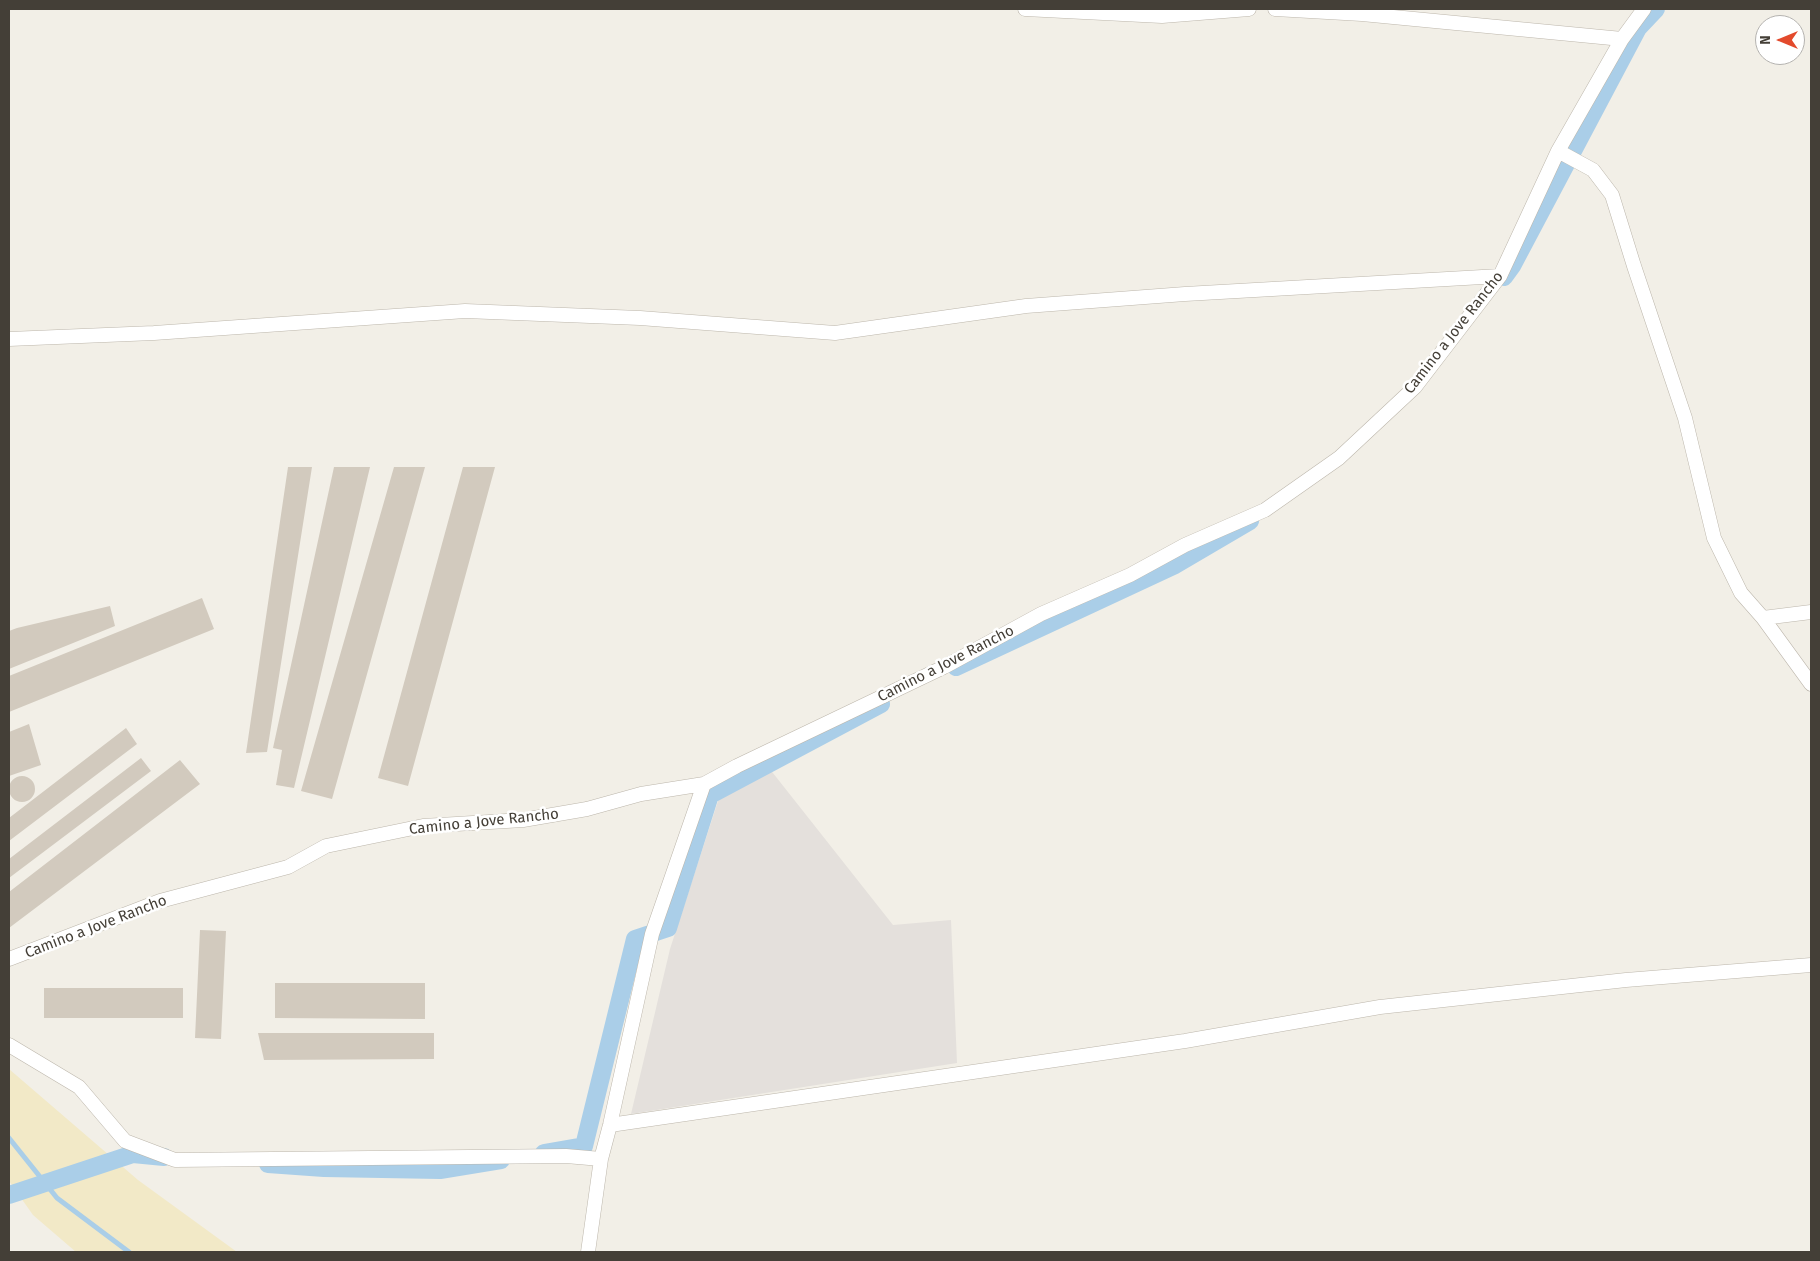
<!DOCTYPE html>
<style>
body{margin:0}
#map{position:relative;width:1820px;height:1261px;overflow:hidden;background:#f2efe7;font-family:"Fira Sans",sans-serif}
canvas{display:block}
.frame{position:absolute;inset:0;border:10px solid #443f37;pointer-events:none}
.north{position:absolute;left:1755px;top:15px;width:50px;height:50px;box-sizing:border-box;background:#fff;border:1px solid #b4b2af;border-radius:50%;rotate:270deg;font-size:14px;font-weight:700;line-height:20px;text-align:center;color:#443f37}
.north::after{content:'';display:block;margin:auto;width:18px;height:22px;background:#e34a2c;clip-path:polygon(50% 0,100% 100%,50% 72%,0 100%)}
</style>
<div id="map">
<canvas width="1820" height="1261"></canvas>
<div class="frame"></div>
<div class="north">N</div>
</div>
<script>
const ctx = document.querySelector('canvas').getContext('2d');
ctx.lineJoin = 'round';
function fillPath(path, color) { ctx.fillStyle = color; ctx.fill(path, 'evenodd'); }
const poly = rows => new Path2D(rows.map(r => 'M' + r).join(''));
function trace(path, color, width, dash) { ctx.strokeStyle = color; ctx.lineWidth = width; ctx.lineCap = dash ? 'butt' : 'round'; ctx.setLineDash(dash || []); ctx.stroke(path); }
function write(font, color, halo, rows, align = 'center') {
  ctx.font = font + ' "Fira Sans",sans-serif'; ctx.lineWidth = 5; ctx.setLineDash([]); ctx.textBaseline = 'middle'; ctx.strokeStyle = halo; ctx.fillStyle = color; for (const [text, x, y, turn = 0] of rows) {
    ctx.save(); ctx.translate(x, y); ctx.rotate((+turn || 0) * Math.PI / 180); ctx.textAlign = isNaN(turn) ? turn : align; if (halo) ctx.strokeText(text, 0, 0); ctx.fillText(text, 0, 0); ctx.restore();
  }
}
const industrial = poly([
 [769,768,893,925,951,920,957,1063,631,1114,670,949,719,798]
]);
const sand = poly([
 [9,1069,138,1180,237,1252,76,1252,33,1215,9,1181]
]);
const stream = poly([
 [9,1138,57,1198,129,1252]
]);
const canal = poly([
 [1504,277,1512,266,1638,28,1656,9],
 [956,667,1175,565,1250,521],
 [544,1153,584,1146,635,939,668,928,710,795,881,704],
 [268,1164,324,1168,440,1170,501,1160],
 [9,1195,133,1154,164,1157]
]);
const building = poly([
 [288,467,312,467,267,752,246,753],
 [334,467,370,467,294,788,276,785,282,750,273,748],
 [394,467,425,467,332,799,301,791],
 [463,467,495,467,408,786,378,778],
 [202,598,214,629,9,712,9,676],
 [110,606,115,626,9,669,9,631,17,628],
 [29,724,41,765,9,776,9,732],
 [126,728,137,744,9,841,9,818],
 [141,758,151,771,9,878,9,859],
 [180,760,200,784,9,928,9,892],
 '9 789a13 13 0 1 1 26 0a13 13 0 1 1-26 0Z',
 [200,930,226,931,221,1039,195,1038],
 [275,983,425,983,425,1019,275,1018],
 [44,988,183,988,183,1018,44,1018],
 [258,1033,434,1033,434,1059,264,1060]
]);
const street = poly([
 [1025,9,1162,16,1249,9],
 [1275,9,1362,14,1622,39],
 [1558,151,1593,170,1612,195,1634,266,1685,418,1714,538,1741,593,1763,618,1811,684],
 [9,339,154,333,465,311,640,318,835,333,1026,306,1185,294,1500,276],
 [1763,618,1811,612],
 [9,959,160,901,288,867,326,846,423,826,523,820,587,809,641,794,704,784,737,766,944,667,1041,614,1130,575,1185,545,1265,510,1339,458,1415,387,1500,276,1558,151,1622,39,1644,9],
 [9,1045,79,1087,125,1141,175,1160,566,1156,601,1159],
 [610,1125,1185,1041,1380,1007,1626,980,1811,965],
 [588,1252,601,1159,610,1125,652,934,704,784]
]);
const streetNames = [
 ["Camino a Jove Rancho",1454,333,-52],
 ["Camino a Jove Rancho",946,664,-27],
 ["Camino a Jove Rancho",484,822,-6],
 ["Camino a Jove Rancho",96,927,-21]
];
fillPath(industrial, '#e4e0dc');
fillPath(sand, '#f2e9c7');
trace(stream, '#aacee8', 5);
trace(canal, '#aacee8', 18);
fillPath(building, '#d2cabe');
trace(street, '#bcb6ab', 15);
trace(street, '#fff', 14);
write('15px', '#443f37', '#fff', streetNames);
</script>
